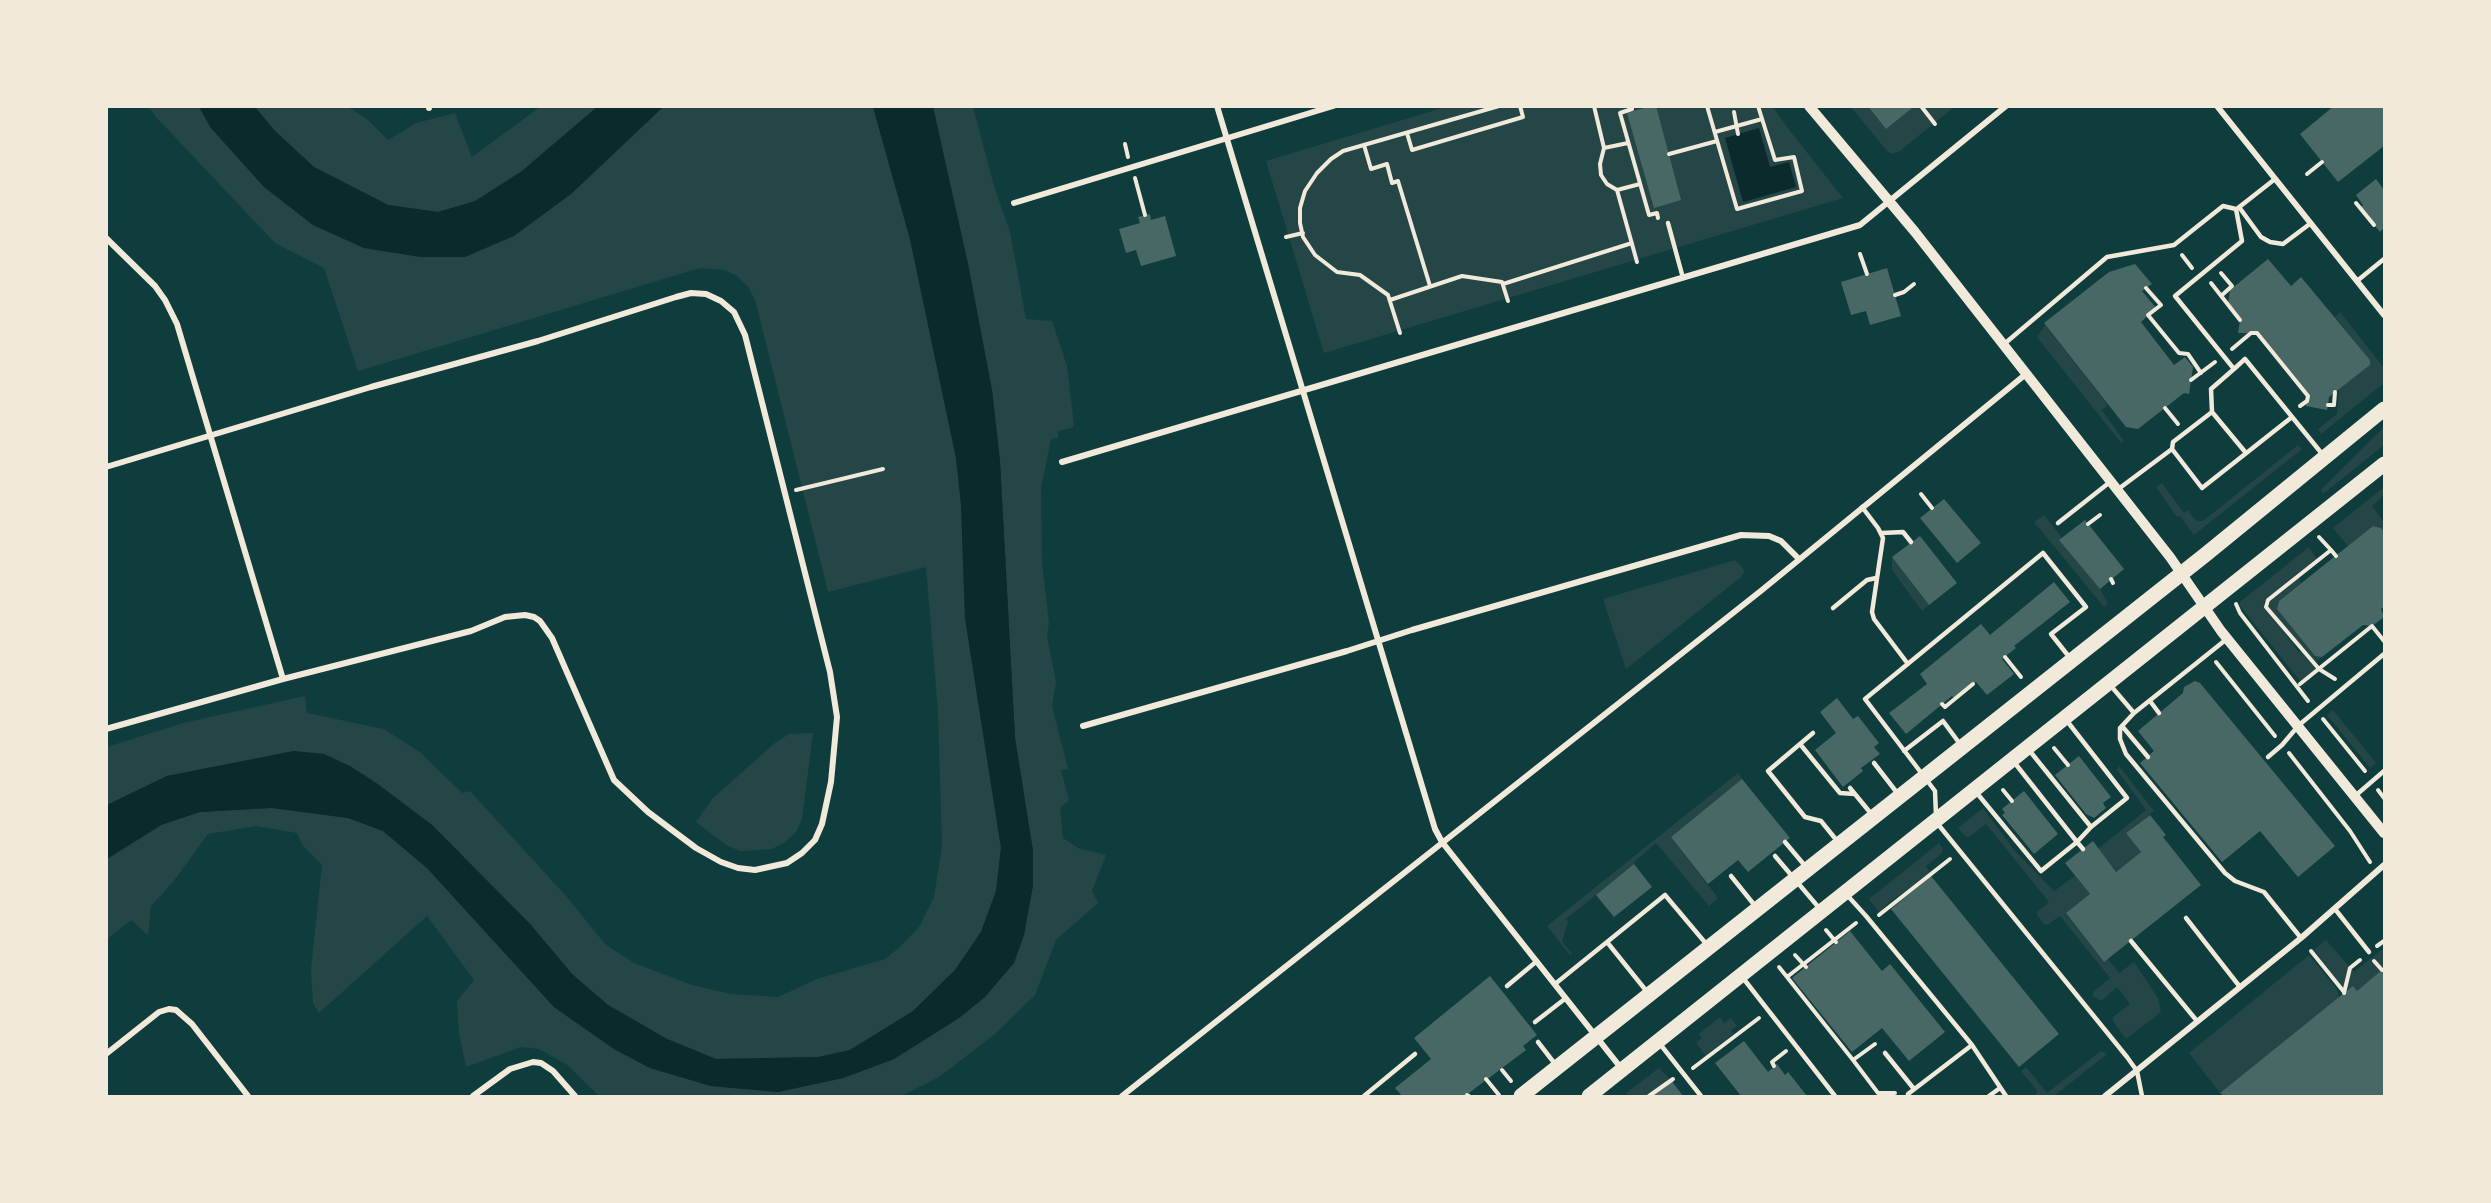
<!DOCTYPE html>
<style>
body{margin:0}
#map{position:relative;width:2491px;height:1203px;overflow:hidden;background:#0f3d3e;font-family:"Source Sans 3",sans-serif}
canvas{display:block}
.frame{position:absolute;inset:0;border:108px solid #f1e9da;pointer-events:none}
</style>
<div id="map">
<canvas width="2491" height="1203"></canvas>
<div class="frame"></div>
</div>
<script>
const ctx = document.querySelector('canvas').getContext('2d');
ctx.lineJoin = 'round';
function fillPath(path, color) { ctx.fillStyle = color; ctx.fill(path, 'evenodd'); }
const poly = rows => new Path2D(rows.map(r => 'M' + r).join(''));
function trace(path, color, width, dash) { ctx.strokeStyle = color; ctx.lineWidth = width; ctx.lineCap = dash ? 'butt' : 'round'; ctx.setLineDash(dash || []); ctx.stroke(path); }
const green = poly([
 [149,107,199,107,211,128,264,186,313,225,364,248,571,194,663,107,873,107,910,239,956,458,961,504,965,618,1001,848,996,891,981,932,955,970,913,1011,850,1050,819,1057,716,1059,667,1039,608,1005,572,974,531,925,432,825,379,785,350,766,294,751,167,776,107,805,107,747,183,723,305,696,307,713,384,729,421,753,462,793,470,791,566,896,605,944,634,963,692,985,731,994,778,997,817,979,885,959,900,947,919,927,934,897,942,846,938,711,926,567,828,592,755,300,749,288,737,276,724,270,700,268,358,371,324,268,275,243,156,117],
 [255,107,348,107,367,119,388,140,416,123,455,113,472,157,540,107,597,107,522,171,475,202,438,212,388,205,314,167,275,131],
 [933,107,973,107,994,186,1010,232,1026,319,1052,321,1067,366,1074,425,1072,428,1058,431,1058,438,1051,439,1041,488,1042,563,1049,623,1047,636,1056,682,1052,706,1068,769,1061,770,1069,800,1060,808,1063,838,1078,848,1106,855,1092,891,1098,903,1056,940,1035,995,995,1034,939,1077,901,1096,599,1096,569,1066,539,1049,521,1047,466,1067,459,1033,457,1001,474,980,427,916,319,1013,313,1003,311,970,322,865,303,846,297,833,256,826,208,834,173,882,151,906,148,935,131,920,107,939,107,859,161,825,200,812,272,808,348,818,383,831,427,868,554,1007,614,1049,650,1068,711,1086,778,1092,843,1078,894,1059,959,1018,985,997,1024,935,1033,885,1033,851,1015,738,1000,461,992,390,968,264],
 [1446,107,1773,107,1787,127,1843,198,1324,353,1266,161],
 [1851,107,1954,107,1900,151,1892,154,1887,151],
 [2340,312,2384,368,2384,383,2321,434,2318,429,2337,414,2339,389,2370,365,2370,360,2335,317],
 [2045,325,2108,405,2102,410,2124,441,2121,443,2037,337],
 [2384,427,2384,445,2323,494,2321,490],
 [2298,445,2302,449,2194,535,2180,516,2177,517,2156,487,2162,483,2184,513,2188,510,2194,519,2198,521,2203,521],
 [2384,487,2384,495,2372,506,2384,522,2384,532,2381,528,2373,526,2348,546,2333,528],
 [2044,515,2062,538,2060,540,2100,589,2108,604,2104,607,2034,522],
 [2309,547,2317,559,2263,603,2298,651,2302,653,2316,669,2300,681,2240,606,2240,602],
 [1892,557,1929,605,1922,611,1892,570],
 [1735,560,1743,568,1744,572,1741,577,1626,669,1603,599],
 [2299,578,2301,583,2279,601,2277,609,2315,656,2322,657,2316,662,2305,649,2301,648,2269,609,2270,601],
 [2333,710,2376,763,2370,768,2327,715],
 [813,733,802,819,796,832,785,842,772,849,740,851,726,845,696,822,713,798,775,743,789,734],
 [2119,766,2154,811,2126,833,2141,852,2116,872,2098,849,2146,810,2117,770],
 [1738,773,1742,779,1671,837,1718,898,1709,906,1656,843,1634,862,1634,864,1566,919,1568,922,1562,941,1572,954,1570,955,1547,926],
 [1983,808,2015,851,2054,891,2075,876,2090,894,2066,914,2103,961,2108,959,2119,973,2134,962,2158,998,2161,1012,2126,1039,2113,1021,2113,1017,2130,1004,2117,987,2101,1001,2093,996,2093,992,2110,978,2060,916,2047,925,2044,924,2037,915,2037,912,2049,902,1986,824,1969,837,1965,836,1958,828],
 [1939,843,1943,849,1942,853,1926,866,1930,873,1886,905,1880,913,1869,899],
 [2326,940,2354,972,2384,948,2384,968,2357,991,2353,986,2349,989,2342,987,2314,950],
 [2309,955,2337,989,2339,997,2220,1093,2189,1053],
 [1720,1017,1724,1023,1731,1018,1737,1026,1731,1030,1733,1034,1706,1056,1696,1043,1702,1038,1699,1034],
 [2101,1051,2107,1054,2054,1096,2033,1096,2038,1092,2021,1071,2026,1067,2047,1093],
 [1659,1068,1671,1080,1649,1096,1630,1096,1626,1093]
]);
const water = poly([
 [199,107,255,107,275,131,314,167,388,205,438,212,475,201,522,171,597,107,663,107,571,194,514,236,465,257,420,257,364,248,313,225,264,187,211,128],
 [873,107,933,107,968,264,992,390,1000,461,1015,738,1033,851,1033,885,1024,935,1014,963,985,997,959,1018,894,1059,843,1078,778,1092,711,1086,650,1068,614,1049,554,1007,427,868,383,831,348,818,272,808,200,812,161,825,107,859,107,805,167,776,294,751,324,754,350,766,379,785,432,825,531,925,572,974,608,1005,667,1039,716,1059,819,1057,850,1050,913,1011,955,970,981,932,996,891,1001,848,965,618,961,504,956,458,910,239],
 [1759,128,1770,167,1789,162,1796,187,1743,202,1725,138]
]);
const building = poly([
 [1651,106,1656,106,1681,200,1654,208,1627,113],
 [1868,106,1911,106,1912,108,1886,129],
 [2334,106,2383,106,2384,109,2384,146,2338,182,2300,134],
 [2376,179,2384,190,2384,228,2380,232,2360,208,2363,205,2356,195],
 [1150,214,1151,220,1165,216,1176,256,1141,266,1136,250,1126,253,1119,229,1140,223,1138,217],
 [2268,259,2291,286,2301,277,2370,360,2370,365,2329,397,2327,410,2306,406,2308,396,2257,333,2238,333,2240,320,2228,305,2230,290],
 [2135,264,2152,284,2142,291,2156,308,2141,322,2174,365,2185,357,2193,367,2189,394,2184,393,2138,429,2126,427,2044,323,2109,272],
 [1887,268,1901,316,1870,325,1866,311,1851,315,1841,282],
 [1944,499,1981,543,1957,563,1920,518],
 [2085,520,2124,569,2100,589,2059,540],
 [2373,526,2381,528,2384,532,2384,607,2381,609,2384,617,2372,626,2363,625,2322,657,2315,656,2277,609,2279,601],
 [1920,536,1957,583,1929,605,1892,557],
 [2054,582,2070,602,2014,646,2016,648,2002,659,2014,674,1987,695,1976,682,1955,699,1952,696,1906,734,1889,713,1927,684,1920,674,1981,624,1990,635],
 [2195,681,2200,683,2335,846,2298,877,2260,831,2222,862,2140,763,2154,751,2138,731,2183,693,2184,687],
 [1837,698,1853,719,1858,716,1879,743,1874,747,1880,754,1861,768,1863,771,1843,787,1815,750,1836,733,1820,712],
 [2079,756,2111,797,2103,803,2106,808,2094,818,2086,814,2055,775],
 [1742,779,1790,838,1748,872,1738,860,1708,884,1671,837],
 [2024,791,2058,834,2034,854,2002,815,2005,813,2002,809],
 [2150,815,2166,835,2163,837,2201,885,2104,962,2066,913,2090,894,2065,863,2093,841,2116,872,2141,852,2126,833],
 [1634,864,1652,887,1614,917,1596,895],
 [1931,876,2059,1034,2019,1067,1891,909],
 [1850,931,1882,971,1890,964,1945,1032,1909,1061,1882,1028,1852,1052,1792,978],
 [2384,968,2384,1096,2224,1096,2220,1093,2344,993,2353,986,2357,991],
 [1490,976,1537,1035,1523,1046,1526,1050,1465,1096,1402,1096,1395,1088,1431,1059,1414,1038],
 [1744,1041,1768,1072,1777,1064,1785,1075,1788,1072,1807,1096,1741,1096,1715,1063],
 [1671,1080,1683,1096,1649,1096]
]);
const path = poly([
 [1594,106,1604,148,1600,164,1601,175,1607,184,1617,190,1637,262],
 [1632,106,1632,109,1620,113,1649,215,1657,213,1658,218],
 [1707,106,1737,209,1802,191,1794,157,1775,160,1758,106],
 [1921,106,1935,124],
 [1734,112,1738,134],
 [1715,132,1762,119],
 [1407,133,1412,150,1523,117,1520,106],
 [1125,144,1128,157],
 [1364,145,1371,169,1387,164,1392,183,1398,181,1430,286],
 [1604,148,1628,143],
 [1669,154,1717,141],
 [2307,174,2322,162],
 [1135,178,1145,215],
 [1617,190,1640,184],
 [2356,203,2374,225],
 [1286,237,1303,233],
 [1860,254,1867,274],
 [2182,255,2192,268],
 [2211,283,2240,320],
 [1503,284,1632,243],
 [2146,288,2161,305,2148,315,2179,353,2188,354,2201,373],
 [1895,295,1904,292,1914,284],
 [2221,296,2232,286,2221,273],
 [1390,300,1462,276,1502,282,1508,301],
 [1400,333,1388,295,1360,275,1337,272,1315,255,1303,237,1300,223,1300,208,1305,191,1317,173,1331,159,1343,151,1499,106],
 [2232,349,2251,333,2257,333,2308,396,2307,401,2300,406],
 [2191,380,2215,362],
 [2328,405,2334,405,2335,392],
 [2165,408,2178,424],
 [796,490,883,469],
 [1921,494,1932,508],
 [2088,524,2100,515],
 [2319,537,2331,550,2268,600,2266,607,2319,669,2335,679],
 [2331,550,2336,556],
 [2111,579,2113,583],
 [2236,604,2240,613,2308,701],
 [2005,657,2021,677],
 [2216,662,2275,736],
 [2300,684,2372,626,2384,641],
 [1942,704,1945,707,1973,684],
 [2323,719,2365,771],
 [2054,748,2068,765],
 [2289,753,2350,831,2370,862],
 [2003,790,2012,801],
 [2378,790,2384,798],
 [1879,915,1950,859],
 [1856,923,1787,977,1853,1060,1875,1044],
 [1826,930,1836,942],
 [2377,946,2384,941],
 [2311,951,2344,992],
 [1795,955,1806,967],
 [2374,961,2382,970],
 [1779,967,1787,977],
 [2344,993,2350,968,2360,960],
 [1853,1060,1878,1093,1895,1093],
 [1774,1066,1772,1062,1786,1051],
 [1693,1068,1759,1018],
 [1502,1070,1511,1081],
 [1486,1079,1499,1095],
 [1467,1095,1469,1096],
 [1649,1096,1673,1079]
]);
const service = poly([
 [2239,207,2261,237,2270,242,2283,244,2311,223],
 [2238,208,2275,179],
 [2236,209,2242,241,2175,296,2234,369,2245,359,2323,455],
 [1668,223,1683,278],
 [2357,281,2384,259],
 [2003,345,2107,257,2174,245,2223,206,2236,209],
 [2234,369,2211,389,2212,412,2246,453],
 [2172,449,2202,488,2292,417],
 [2117,490,2172,449,2173,442,2212,412],
 [1862,507,1878,528,1883,538,1872,612,1874,619,1908,664],
 [2058,523,2110,482],
 [1882,533,1903,532,1911,542],
 [1833,608,1867,580,1876,578],
 [2111,686,2134,713,2120,728,2120,739,2126,754,2225,873,2235,881,2264,892,2301,938],
 [2150,701,2159,713],
 [2134,713,2228,638],
 [2122,726,2148,757],
 [1813,733,1768,771,1805,817,1821,821,1838,842],
 [1800,744,1840,793,1855,794],
 [2029,750,2091,827,2127,798,2067,721],
 [1904,751,1943,721,1960,744],
 [2268,757,2282,745,2299,725,2384,654],
 [1874,763,1898,794],
 [1850,788,1873,816],
 [1976,792,2041,871,2077,842,2014,762],
 [2355,796,2384,771],
 [1936,815,1935,791,1865,699,2043,553,2086,607,2051,634,2070,658],
 [1937,823,2127,1057,2137,1071,2142,1096],
 [1785,842,1806,867],
 [2083,849,2077,842,2091,827],
 [1775,856,1820,909],
 [1731,876,1756,907],
 [1847,895,1866,916,1972,1045,2006,1096],
 [2335,909,2369,952],
 [2186,918,2240,987],
 [2131,941,2197,1021],
 [1743,978,1835,1096],
 [1555,984,1607,942],
 [1507,986,1537,961],
 [1648,993,1607,942,1665,895,1708,946],
 [1535,1022,1566,998],
 [1538,1042,1555,1064],
 [1660,1044,1701,1096],
 [1885,1053,1914,1089],
 [1364,1096,1415,1054],
 [1908,1096,1908,1094,1972,1045],
 [1989,1096,2000,1088]
]);
const minor = poly([
 [429,106,429,108],
 [1217,106,1435,829,1442,842,1621,1068],
 [2217,106,2384,315],
 [1014,203,1333,106],
 [106,238,155,286,165,300,177,324,283,679],
 [1062,462,1860,225,2006,106],
 [106,467,371,387,538,341,676,297,691,293,706,294,721,301,734,312,745,335,830,672,837,717,831,782,822,824,815,840,802,853,787,863,755,870,738,868,721,862,696,848,648,812,614,780,552,638,540,621,534,617,525,615,505,617,471,631,283,679,106,729],
 [1083,726,1347,651,1412,630,1741,535,1769,536,1781,541,1799,559],
 [106,1054,159,1012,169,1009,176,1010,192,1024,248,1096],
 [473,1096,510,1069,533,1062,541,1063,553,1071,575,1096],
 [1122,1096,1762,590,2026,374],
 [2105,1096,2301,938,2384,865]
]);
const tertiary = poly([
 [1809,106,1915,232,2170,557,2221,631,2384,833]
]);
const primary = poly([
 [1521,1096,2205,555,2384,409],
 [1589,1096,2384,464]
]);
fillPath(green, '#244646');
fillPath(water, '#0a2a2b');
fillPath(building, '#486865');
trace(path, '#f1e9da', 4);
trace(service, '#f1e9da', 4.5);
trace(minor, '#f1e9da', 6);
trace(tertiary, '#f1e9da', 10);
trace(primary, '#f1e9da', 15);
</script>
